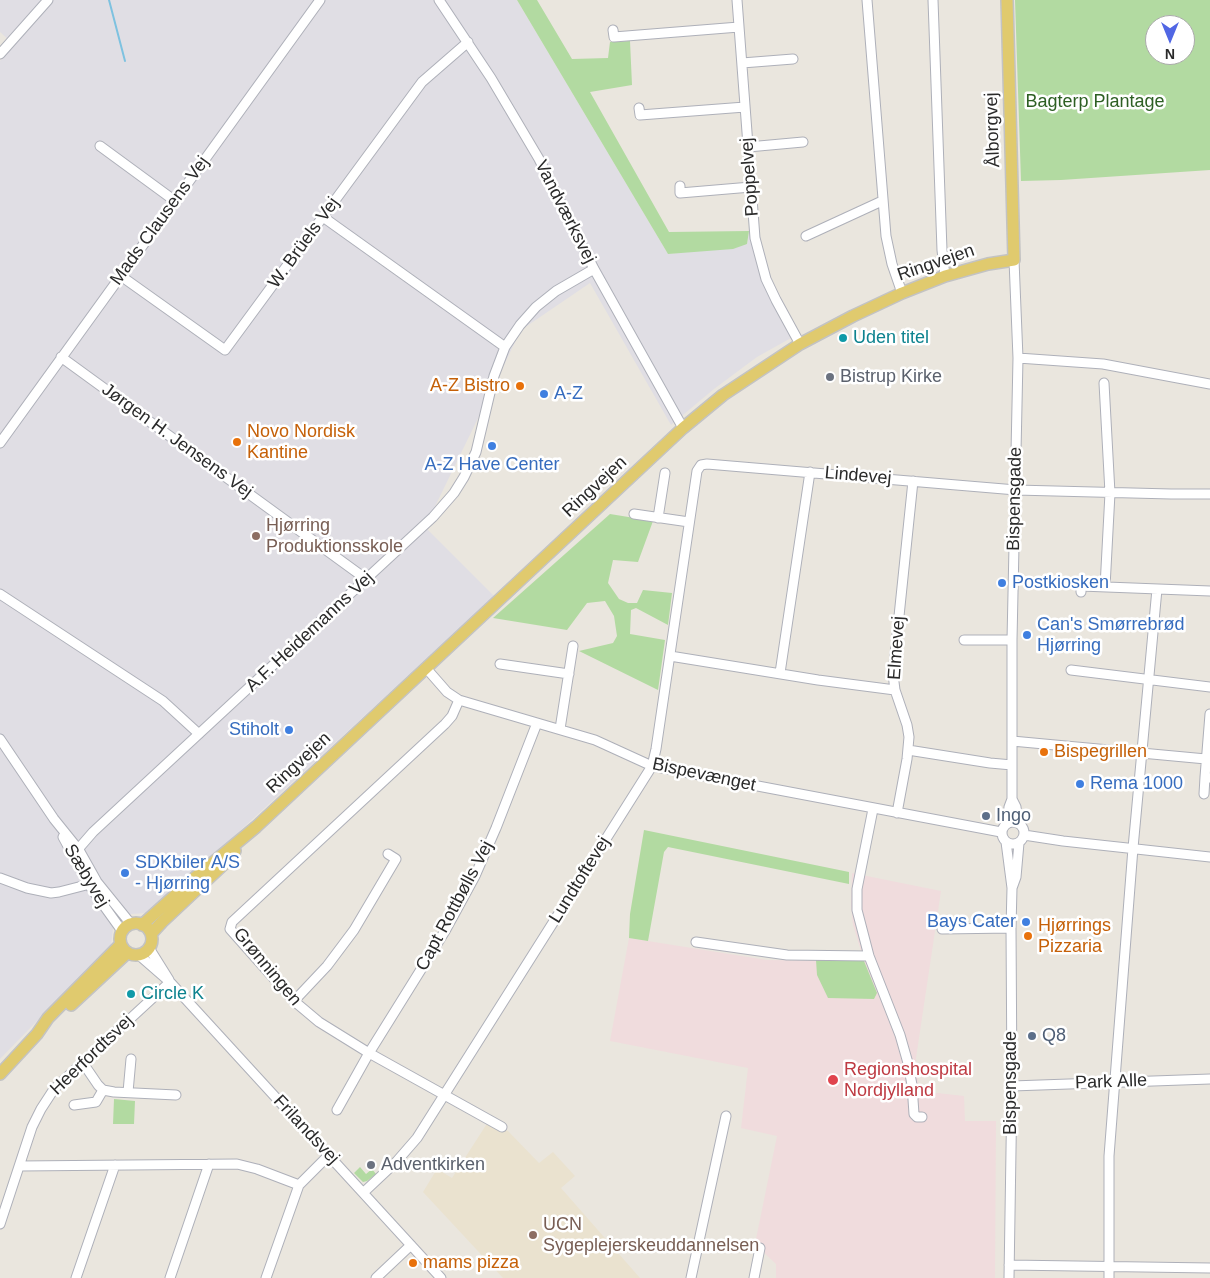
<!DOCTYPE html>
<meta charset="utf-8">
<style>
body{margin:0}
#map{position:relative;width:1210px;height:1278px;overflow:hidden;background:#eae6de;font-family:Helvetica,sans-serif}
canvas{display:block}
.north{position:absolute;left:1145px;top:15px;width:50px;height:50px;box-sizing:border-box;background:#fff;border:1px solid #aaa;border-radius:50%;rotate:180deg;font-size:14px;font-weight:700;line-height:20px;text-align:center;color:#2a2a2a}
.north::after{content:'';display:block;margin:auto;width:18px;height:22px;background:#5167e4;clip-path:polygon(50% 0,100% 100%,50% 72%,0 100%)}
</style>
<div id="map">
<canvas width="1210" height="1278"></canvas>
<div class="north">N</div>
</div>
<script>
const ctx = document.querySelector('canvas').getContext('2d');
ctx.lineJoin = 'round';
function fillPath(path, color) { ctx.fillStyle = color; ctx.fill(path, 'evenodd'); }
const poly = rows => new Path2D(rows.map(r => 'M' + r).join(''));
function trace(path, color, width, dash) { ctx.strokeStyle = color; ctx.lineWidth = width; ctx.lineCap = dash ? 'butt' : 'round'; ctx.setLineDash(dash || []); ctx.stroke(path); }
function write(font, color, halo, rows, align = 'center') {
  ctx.font = font + ' Helvetica,sans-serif'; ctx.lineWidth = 5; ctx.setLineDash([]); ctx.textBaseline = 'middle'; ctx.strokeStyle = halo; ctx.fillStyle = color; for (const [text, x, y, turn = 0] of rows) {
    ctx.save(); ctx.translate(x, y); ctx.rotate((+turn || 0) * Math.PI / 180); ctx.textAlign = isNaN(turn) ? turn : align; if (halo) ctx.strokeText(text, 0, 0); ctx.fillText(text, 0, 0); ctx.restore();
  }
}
const industrial = poly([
 [0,0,517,0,668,254,747,244,749,231,759,231,766,264,776,293,800,333,757,357,714,389,671,425,590,283,521,330,425,527,494,596,231,839,147,913,131,914,113,928,111,945,0,1059,0,61,14,45,0,32]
]);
const education = poly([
 [488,1122,508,1131,539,1163,553,1152,575,1176,561,1188,640,1278,503,1278,423,1192,437,1169,452,1178]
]);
const medical = poly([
 [852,873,941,891,916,1058,919,1091,964,1096,965,1121,996,1121,995,1278,776,1278,776,1264,755,1244,777,1136,741,1128,748,1068,610,1041,629,938,767,960,864,961,853,925,851,906]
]);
const green = poly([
 [517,0,537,0,572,59,608,58,610,42,630,41,632,85,590,92,669,232,749,231,747,244,733,249,668,254],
 [1015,0,1210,0,1210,170,1061,180,1021,181],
 [1155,25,1185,25,1185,55,1155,55],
 [610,514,653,521,638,562,613,560,608,583,619,599,628,603,637,603,643,590,672,593,668,625,636,608,631,610,630,634,665,640,658,690,579,651,613,643,617,636,614,616,605,601,587,603,567,630,493,618],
 [644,830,849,872,849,884,668,847,664,852,648,941,629,938,630,914],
 [816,960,864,961,877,993,874,999,828,998,817,975],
 [114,1099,135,1101,134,1124,113,1124],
 [360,1167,366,1174,372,1169,376,1174,367,1181,363,1182,354,1173]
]);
const stream = poly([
 [109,0,125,61]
]);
const minor = poly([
 [439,0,491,78,539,159,594,269,683,428],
 [737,0,755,238,766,279,776,300,800,344],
 [867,0,886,236,892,264,902,293],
 [933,0,942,250,945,276],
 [613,30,614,37,739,27],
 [0,54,48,0],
 [742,63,793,59],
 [639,108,640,115,745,107],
 [100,146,175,201],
 [748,147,803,142],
 [680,186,680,193,751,187],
 [323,217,505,347],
 [806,236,882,201],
 [121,276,225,350,422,82,468,42],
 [61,357,366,579],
 [1018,358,1103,364,1210,384],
 [1104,383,1110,493,1105,587],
 [0,443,320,0],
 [634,514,689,522],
 [658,518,665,473],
 [1081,592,1081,586,1210,591],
 [0,594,163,701,199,734],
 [964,640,1012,640],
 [670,656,818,680,895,690],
 [500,664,569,674],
 [426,668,447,692,459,700,595,740,652,766,1001,832],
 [1071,670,1210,687],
 [780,673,810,472],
 [459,700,452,716,445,724,232,922,230,929,294,1001,319,1022,369,1053,502,1127],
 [1210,714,1205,777,1210,778],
 [560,729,573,646],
 [0,739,54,819,79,850,97,882,131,924],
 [1012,741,1206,759],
 [908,750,990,763,1012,765],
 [1204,794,1205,777],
 [1012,799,1016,807,1018,822],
 [873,809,857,889,857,910,869,956,900,1035,908,1063,912,1085,914,1114,917,1117,922,1117],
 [897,813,907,759,909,737,907,725,895,690,893,674,913,481],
 '1002 833a11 11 0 1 1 22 0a11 11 0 1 1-22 0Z',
 [1007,823,1009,807,1012,799,1012,640,1018,358,1014,260],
 [1024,835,1063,841,1210,857],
 [63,837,89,885,122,931],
 [1006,842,1012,888],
 [73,855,93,832,433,517,454,493,464,477,476,452,494,376,505,347,520,325,536,307,556,291,594,269],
 [0,878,27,888,51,893,59,892,94,883],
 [942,929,1011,928],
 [696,942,787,955,869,956],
 [149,948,169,980],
 [139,955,170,982,441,1278],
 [294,1001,327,966,354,930,396,859,388,854],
 [83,1063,98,1085,103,1090,114,1092,176,1095],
 [1012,1086,1210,1079],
 [128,1092,131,1059],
 [74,1105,96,1102,103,1090],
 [337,1110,369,1053,445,931,475,876,496,828,537,723],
 [20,1166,237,1164,257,1169,299,1185],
 [364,1192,397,1161,417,1138,652,766,656,749,697,471,701,465,707,464,1016,490,1171,494,1210,494],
 [0,1224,32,1127,41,1109,54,1089,170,982],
 [1009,1265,1210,1268],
 [76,1278,115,1165],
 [170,1278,209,1164],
 [266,1278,299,1185,329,1155],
 [376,1278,411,1245],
 [691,1278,726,1116],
 [754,1278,760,1248],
 [1009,1278,1012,1086,1011,928,1012,888,1016,877,1019,843],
 [1109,1278,1109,1156,1133,848,1157,589]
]);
const major = poly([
 '120 939a16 16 0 1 1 32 0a16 16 0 1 1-32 0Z',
 [142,925,192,880,256,827,683,428,723,395,800,344,853,316,902,293,945,276,988,264,1014,260,1007,0],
 [151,934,162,922,225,863,235,851],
 [71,1005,127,953],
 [0,1074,37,1034,48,1018,120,945]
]);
const markers = [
 [843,338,5,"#0f9aa8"],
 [830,377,5,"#6b7280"],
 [520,386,5,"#e8710a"],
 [544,394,5,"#3f7fe0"],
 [237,442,5,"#e8710a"],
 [492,446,5,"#3f7fe0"],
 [256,536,5,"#8d6e63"],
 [1002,583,5,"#3f7fe0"],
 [1027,635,5,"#3f7fe0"],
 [289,730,5,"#3f7fe0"],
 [1044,752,5,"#e8710a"],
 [1080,784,5,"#3f7fe0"],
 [986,816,5,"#5c6f8a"],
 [125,873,5,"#3f7fe0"],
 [1026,922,5,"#3f7fe0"],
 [1028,936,5,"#e8710a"],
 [131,994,5,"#0f9aa8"],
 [1032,1036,5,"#5c6f8a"],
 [833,1080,6,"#e0444e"],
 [371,1165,5,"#6b7280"],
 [533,1235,5,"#8d6e63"],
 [413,1263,5,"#e8710a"]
];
const parkNames = [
 ["Bagterp Plantage",1095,102]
];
const streetNames = [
 ["Ålborgvej",993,130,-92],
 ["Poppelvej",750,177,-94],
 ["Vandværksvej",565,212,63],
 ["Mads Clausens Vej",160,221,-54],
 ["W. Brüels Vej",304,243,-54],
 ["Ringvejen",936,263,-19],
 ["Jørgen H. Jensens Vej",177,441,36],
 ["Lindevej",858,476,5],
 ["Ringvejen",595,487,-43],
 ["Bispensgade",1015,499,-89],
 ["A.F. Heidemanns Vej",310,632,-43],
 ["Elmevej",897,648,-86],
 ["Ringvejen",299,763,-43],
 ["Bispevænget",704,775,12],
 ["Sæbyvej",86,876,59],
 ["Lundtoftevej",580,880,-58],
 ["Capt Rottbølls Vej",455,906,-62],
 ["Grønningen",267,967,50],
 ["Heerfordtsvej",92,1055,-44],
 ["Park Alle",1111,1082,-2],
 ["Bispensgade",1011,1083,-90],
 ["Frilandsvej",306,1130,47]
];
const cultureNames = [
 ["Uden titel",853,338],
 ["Circle K",141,994]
];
const worshipNames = [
 ["Bistrup Kirke",840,377],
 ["Adventkirken",381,1165]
];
const foodNames = [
 ["A-Z Bistro",510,386,"right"],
 ["Novo Nordisk",247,432],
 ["Kantine",247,453],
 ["Bispegrillen",1054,752],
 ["Hjørrings",1038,926],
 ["Pizzaria",1038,947],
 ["mams pizza",423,1263]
];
const shopNames = [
 ["A-Z",554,394],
 ["A-Z Have Center",492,465,"center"],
 ["Postkiosken",1012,583],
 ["Can's Smørrebrød",1037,625],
 ["Hjørring",1037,646],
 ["Stiholt",279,730,"right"],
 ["Rema 1000",1090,784],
 ["SDKbiler A/S",135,863],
 ["- Hjørring",135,884],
 ["Bays Cater",1016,922,"right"]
];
const educationNames = [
 ["Hjørring",266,526],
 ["Produktionsskole",266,547],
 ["UCN",543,1225],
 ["Sygeplejerskeuddannelsen",543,1246]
];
const serviceNames = [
 ["Ingo",996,816],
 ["Q8",1042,1036]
];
const healthNames = [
 ["Regionshospital",844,1070],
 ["Nordjylland",844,1091]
];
fillPath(industrial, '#e0dee4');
fillPath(education, '#eae2cf');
fillPath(medical, '#f0dcdd');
fillPath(green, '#b2daa1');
trace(stream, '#7ec2e0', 2);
trace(minor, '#aeb0b9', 11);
trace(major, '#c3c3c3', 14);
trace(minor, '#fff', 9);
trace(major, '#e0ca6e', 11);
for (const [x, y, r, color] of markers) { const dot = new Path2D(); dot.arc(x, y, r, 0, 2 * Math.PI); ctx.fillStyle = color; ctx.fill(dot); trace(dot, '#fff', 2); }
write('18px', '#2d5f23', '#fff', parkNames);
write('18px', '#2a2a2a', '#fff', streetNames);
write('18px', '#0d838f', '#fff', cultureNames, 'left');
write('18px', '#5b616d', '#fff', worshipNames, 'left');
write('18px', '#c56008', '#fff', foodNames, 'left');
write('18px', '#366cbe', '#fff', shopNames, 'left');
write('18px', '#785e54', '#fff', educationNames, 'left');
write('18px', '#4e5e75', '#fff', serviceNames, 'left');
write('18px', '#be3a42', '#fff', healthNames, 'left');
</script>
